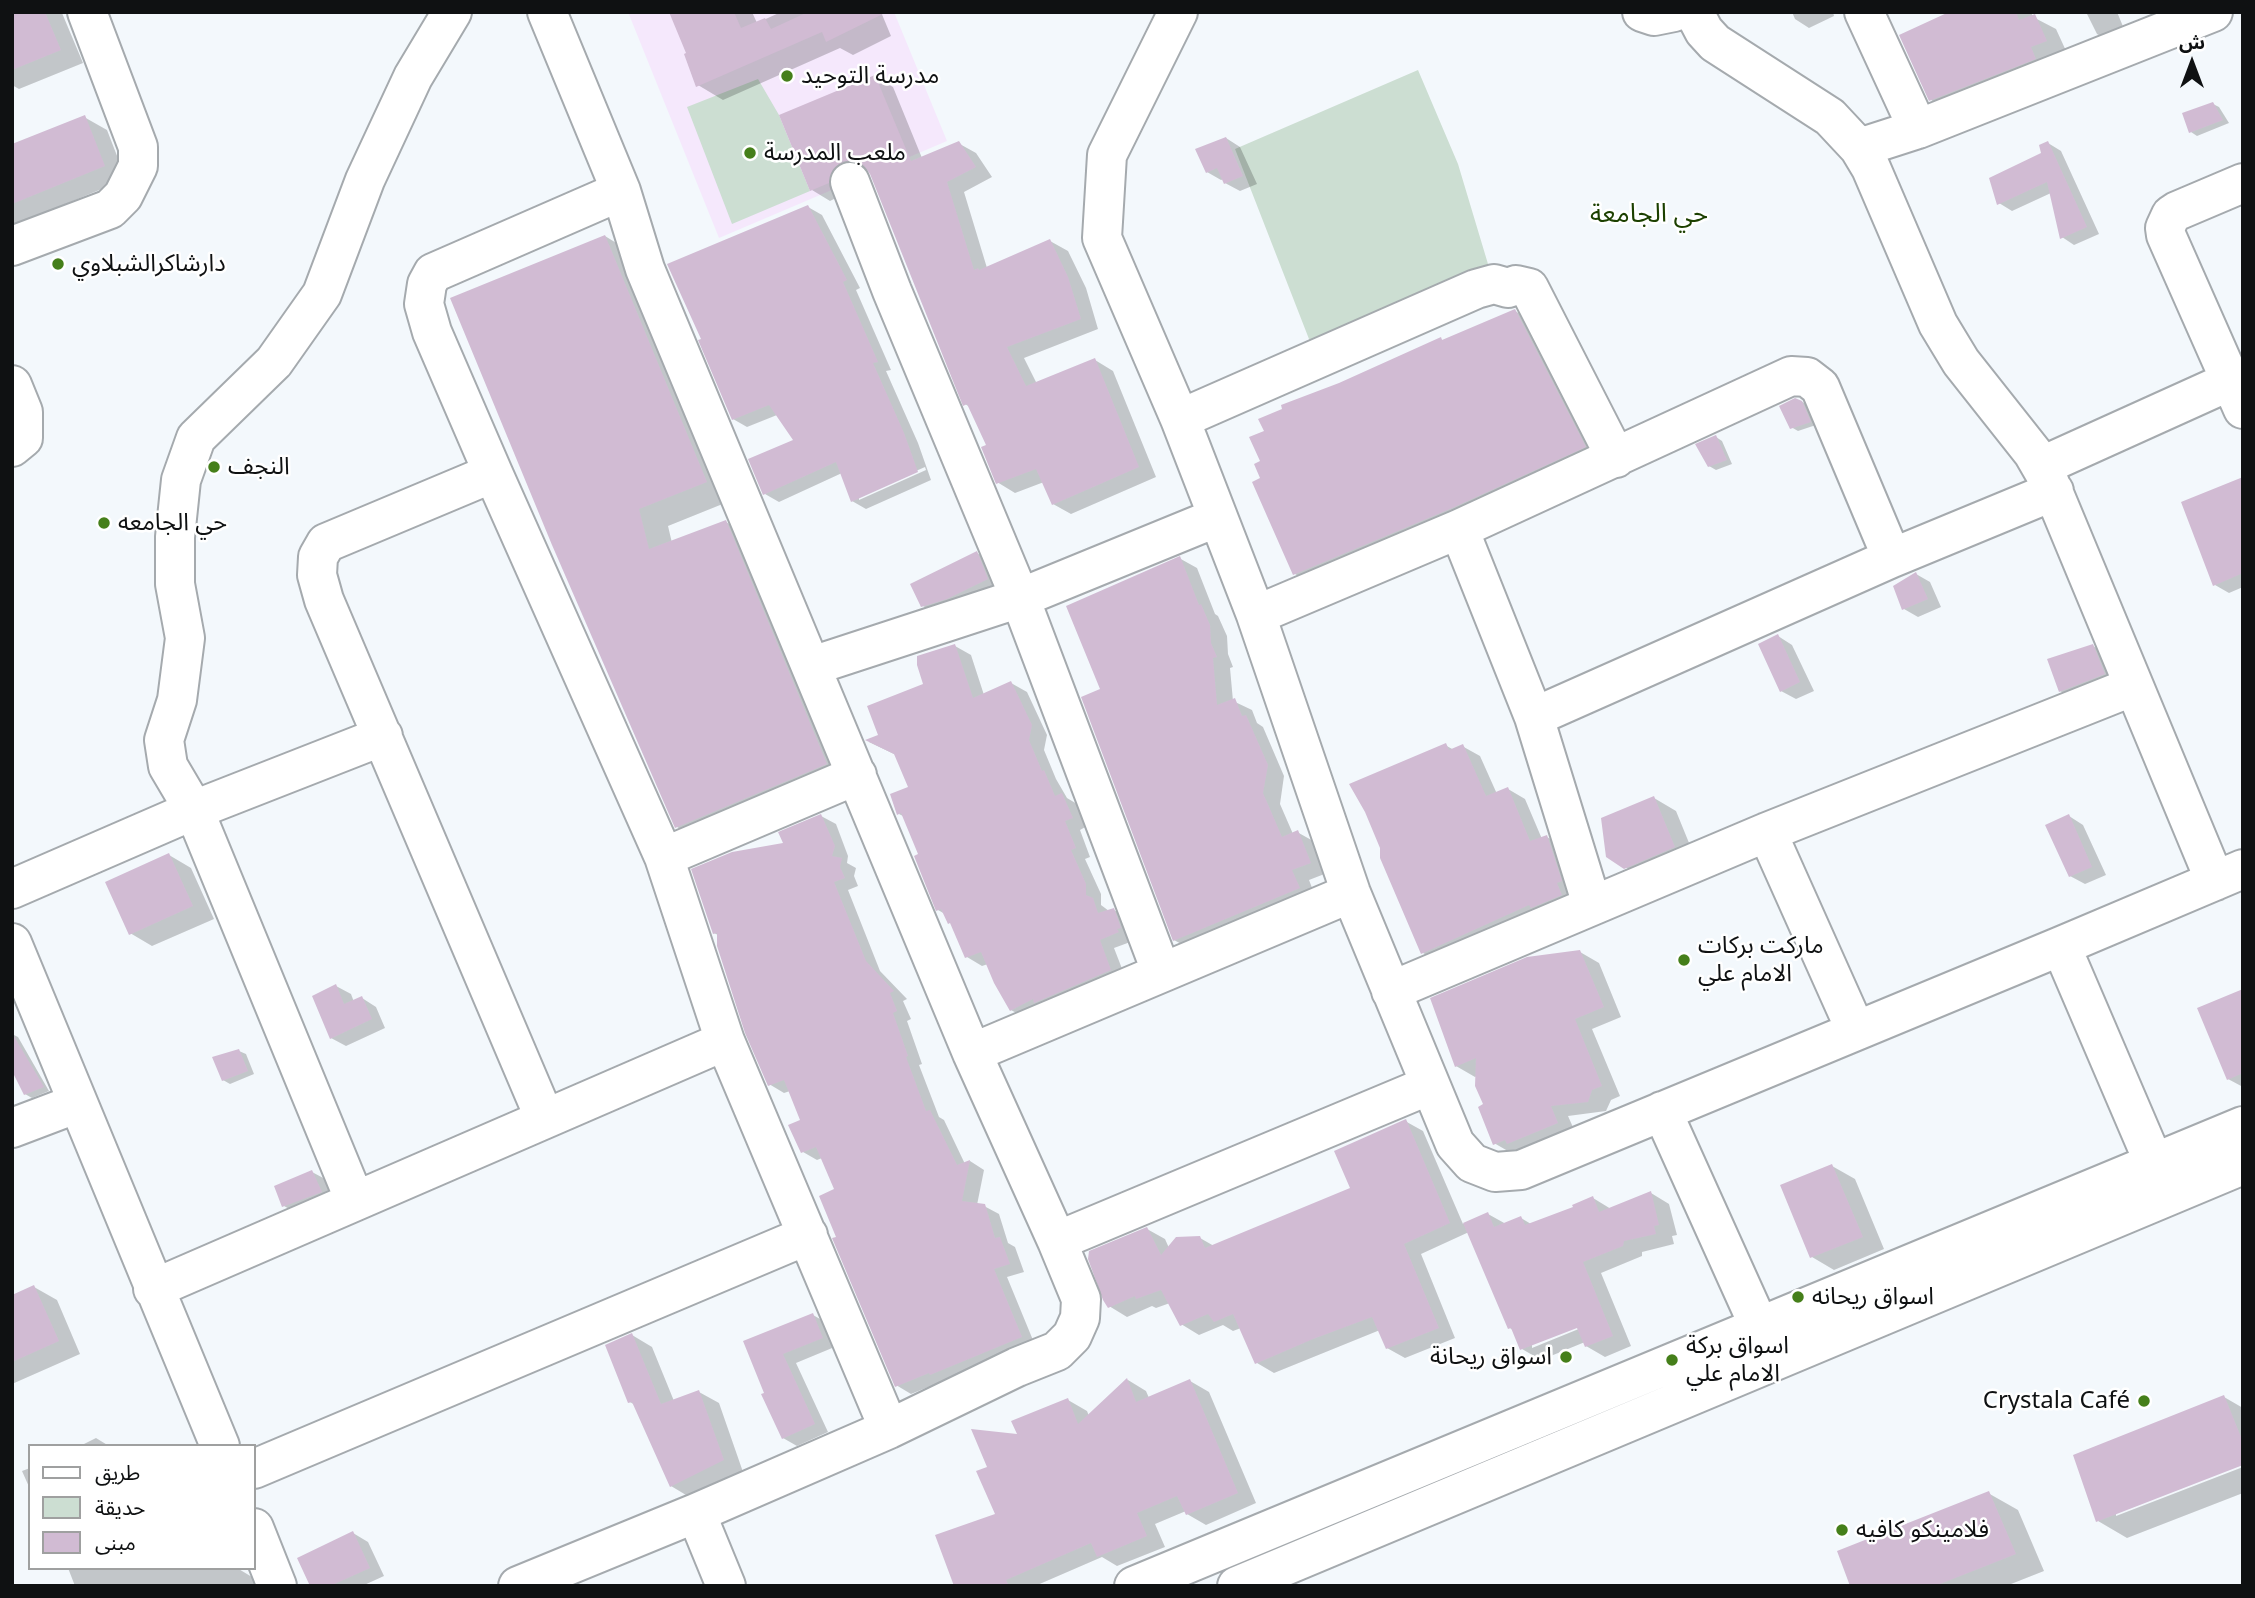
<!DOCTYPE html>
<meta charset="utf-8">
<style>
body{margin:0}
#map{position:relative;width:2255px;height:1598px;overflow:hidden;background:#f3f8fc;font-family:"Noto Sans","Noto Sans Arabic",sans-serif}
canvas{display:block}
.frame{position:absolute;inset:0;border:14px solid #0f1112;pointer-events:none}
.legend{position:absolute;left:28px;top:1444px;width:228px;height:126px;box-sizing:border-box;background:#fff;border:2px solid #9fa0a0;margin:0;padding:9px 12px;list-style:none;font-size:21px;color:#0f1112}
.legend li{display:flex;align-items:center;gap:14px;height:35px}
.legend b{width:35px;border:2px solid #9fa0a0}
.north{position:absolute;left:2157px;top:28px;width:70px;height:70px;-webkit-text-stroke:5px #fff;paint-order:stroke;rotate:0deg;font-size:19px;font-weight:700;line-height:28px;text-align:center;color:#0f1112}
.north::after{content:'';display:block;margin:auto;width:24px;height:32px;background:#0f1112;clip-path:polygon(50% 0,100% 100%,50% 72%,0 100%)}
</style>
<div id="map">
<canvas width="2255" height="1598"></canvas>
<div class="frame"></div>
<ul class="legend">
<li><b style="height:9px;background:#fff"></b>طريق</li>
<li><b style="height:19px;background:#ccded2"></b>حديقة</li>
<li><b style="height:19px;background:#d1bbd3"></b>مبنى</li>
</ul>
<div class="north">ش</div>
</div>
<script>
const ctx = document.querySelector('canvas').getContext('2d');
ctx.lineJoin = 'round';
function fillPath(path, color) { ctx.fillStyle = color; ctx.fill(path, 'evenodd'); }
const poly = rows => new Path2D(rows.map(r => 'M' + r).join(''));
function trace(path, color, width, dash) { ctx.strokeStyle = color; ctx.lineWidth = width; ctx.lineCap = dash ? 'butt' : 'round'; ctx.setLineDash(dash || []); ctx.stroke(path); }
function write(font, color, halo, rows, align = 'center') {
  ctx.font = font + ' "Noto Sans","Noto Sans Arabic",sans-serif'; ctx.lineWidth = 5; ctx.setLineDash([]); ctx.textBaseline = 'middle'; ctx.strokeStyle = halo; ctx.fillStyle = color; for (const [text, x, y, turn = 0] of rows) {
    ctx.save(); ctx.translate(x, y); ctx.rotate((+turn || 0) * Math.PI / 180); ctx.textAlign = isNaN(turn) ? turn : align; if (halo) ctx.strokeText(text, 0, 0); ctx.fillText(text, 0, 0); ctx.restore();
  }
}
const education = poly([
 [628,12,894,12,947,141,719,238]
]);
const green = poly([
 [1418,70,1458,164,1494,284,1316,357,1235,149],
 [758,79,779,115,810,191,732,224,687,107]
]);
const shadow = poly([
 [12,12,62,13,83,63,19,89,12,85],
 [671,12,752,12,757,23,781,12,881,12,891,36,853,55,840,48,723,100,698,85,688,54],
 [1792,12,1833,12,1834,16,1809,28,1795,19],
 [1953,12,2031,12,2033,17,2056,29,2067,53,1952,112,1931,100],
 [2086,12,2117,12,2127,36,2111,42,2097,34],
 [875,77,893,87,922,158,958,143,976,153,992,177,964,192,987,268,1050,241,1068,251,1086,288,1098,329,1024,358,1037,384,1095,360,1113,371,1156,477,1071,514,1053,504,1044,482,1015,493,997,482,989,446,970,407,965,404,870,170,861,171,846,193,830,201,812,190],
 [2213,104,2219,107,2229,123,2197,136,2191,132],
 [84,117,107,130,126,179,12,226,12,146],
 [1226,138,1240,147,1257,184,1240,191,1225,183,1224,179,1221,180,1207,172],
 [2048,143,2061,151,2099,234,2074,245,2062,237,2051,193,2012,211,1999,203,2043,154],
 [808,207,822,215,860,288,856,290,891,370,886,371,918,443,931,480,866,509,852,501,842,473,779,502,765,494,796,441,777,415,747,427,733,419],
 [925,467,926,470,859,500,859,496],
 [605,236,634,254,735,499,668,526,672,543,726,522,755,539,855,781,706,844,677,827],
 [1515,311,1539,325,1609,460,1319,588,1295,574,1262,479,1266,432,1340,384,1440,339,1445,341],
 [1799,400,1806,404,1816,425,1798,431,1791,427],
 [1716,437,1722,441,1732,464,1716,470,1709,466],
 [2243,483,2243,587,2229,593,2215,585],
 [977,553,991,562,1002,587,937,614,923,606],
 [1179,558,1197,568,1215,614,1218,616,1227,636,1228,654,1233,667,1230,668,1233,701,1252,710,1257,723,1263,727,1284,776,1280,804,1293,834,1297,832,1315,842,1327,873,1309,880,1316,898,1192,950,1174,940,1102,690],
 [1916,574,1930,582,1941,607,1918,617,1904,609],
 [1778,636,1792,645,1814,691,1796,699,1781,691],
 [955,646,971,655,984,695,1011,683,1027,692,1047,735,1044,750,1056,779,1067,798,1077,804,1087,826,1080,830,1090,857,1085,859,1101,894,1101,905,1109,911,1114,910,1129,919,1133,941,1114,948,1126,979,1027,1019,1011,1010,988,964,982,966,967,957,953,925,945,914,938,910,920,855,905,817,899,814,910,788,896,755,869,742,880,736,926,685],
 [2093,646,2107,654,2119,682,2075,700,2060,691],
 [1445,745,1454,750,1462,746,1480,756,1497,794,1508,789,1525,799,1542,839,1547,837,1564,847,1578,891,1440,963,1423,953],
 [1654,798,1676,811,1696,860,1647,880,1625,867],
 [821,816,836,824,848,856,847,863,856,868,854,876,858,886,848,890,880,971,907,999,903,1001,911,1019,907,1021,922,1064,919,1065,939,1117,944,1120,965,1164,970,1161,984,1170,977,1205,984,1206,999,1214,1008,1243,1015,1247,1024,1272,1007,1277,1035,1345,946,1382,943,1381,911,1394,896,1385,839,1238,836,1189,822,1158,817,1160,803,1152,802,1121,790,1091,784,1093,769,1084,718,935,714,933,785,845],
 [2069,816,2083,825,2106,875,2085,884,2070,876],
 [169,855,191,868,214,919,152,946,130,933],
 [1580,952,1599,963,1621,1017,1592,1029,1620,1096,1611,1100,1606,1111,1568,1116,1576,1134,1513,1154,1494,1143,1477,1076,1475,1077,1456,1066],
 [336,986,351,994,354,1002,362,998,376,1007,385,1028,346,1046,331,1038],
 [2243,991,2243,1087,2228,1079],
 [12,1034,18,1037,49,1091,32,1098,25,1094],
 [239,1051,246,1054,254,1074,230,1084,223,1080],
 [1405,1121,1423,1131,1463,1224,1488,1214,1506,1224,1521,1218,1531,1224,1575,1208,1593,1198,1611,1209,1651,1193,1669,1204,1677,1235,1672,1236,1674,1244,1642,1252,1642,1256,1601,1273,1631,1346,1605,1357,1586,1346,1585,1342,1541,1360,1522,1349,1514,1331,1510,1328,1469,1232,1421,1254,1455,1338,1405,1358,1387,1348,1380,1330,1274,1373,1257,1363,1241,1328,1233,1331,1223,1325,1199,1335,1181,1324,1170,1303,1156,1308,1152,1306,1127,1317,1109,1306,1147,1229,1165,1239,1169,1248,1200,1238,1214,1246,1352,1189],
 [1585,1323,1586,1326,1532,1348,1532,1344],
 [1832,1166,1855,1179,1884,1249,1834,1270,1812,1257],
 [312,1172,327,1180,335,1200,298,1214,284,1206],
 [34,1287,57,1300,80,1354,12,1384,12,1297],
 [813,1315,827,1323,837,1346,796,1363,828,1432,797,1446,783,1438,745,1342],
 [632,1335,652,1347,674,1401,699,1392,719,1403,743,1472,691,1498,671,1486,635,1405,630,1402],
 [1128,1380,1146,1391,1149,1398,1190,1381,1209,1392,1256,1503,1206,1525,1187,1514,1186,1511,1155,1524,1165,1547,1117,1566,1102,1557,1035,1586,956,1586,997,1515,989,1468,1019,1436,1068,1400,1087,1411,1089,1416],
 [2224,1397,2243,1408,2243,1463,2116,1512,2116,1516,2243,1467,2243,1493,2127,1538,2098,1521],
 [96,1438,109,1446,80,1446],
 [30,1468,30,1489,22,1471],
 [1988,1493,2018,1510,2044,1571,2006,1586,1852,1586],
 [353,1533,368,1542,384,1576,362,1586,312,1586],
 [68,1568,237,1568,252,1577,256,1586,75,1586]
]);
const building = poly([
 [12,12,45,12,61,50,12,70],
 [669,12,734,12,741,28,765,18,771,29,808,12,887,12,826,42,822,32,696,87,684,54,686,53],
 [1949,12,2016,12,2019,20,2035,14,2047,41,2031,47,2036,59,1929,101,1899,35],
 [875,75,911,161,959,141,976,167,947,182,974,270,978,268,979,270,1050,239,1068,277,1081,319,1007,347,1026,386,1095,358,1139,467,1052,505,1036,469,996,484,981,447,986,445,967,404,963,406,870,174,864,165,854,161,843,161,833,169,829,183,810,191,779,115],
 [2213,102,2223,120,2189,133,2182,113],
 [85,115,105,166,12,204,12,144],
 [1226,137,1243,176,1224,184,1217,168,1206,173,1195,149],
 [2048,141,2087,227,2060,239,2047,182,1997,205,1989,178,2041,153,2039,145],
 [808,205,847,280,843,282,878,362,873,363,904,433,918,472,851,502,836,462,763,495,748,459,793,440,769,405,732,420,698,340,701,339,667,264],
 [605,235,707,482,639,509,649,549,726,520,827,764,675,828,552,545,450,298],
 [1515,309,1586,447,1450,509,1293,575,1252,482,1260,478,1254,464,1260,461,1249,437,1264,431,1258,419,1282,409,1281,405,1339,383,1441,337,1442,340],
 [1795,398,1802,401,1811,422,1790,429,1779,406],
 [1716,435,1727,460,1708,467,1695,444],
 [2243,477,2243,573,2213,586,2181,502],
 [977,551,988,579,947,599,921,607,910,584],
 [1180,556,1199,605,1201,604,1210,625,1211,643,1217,657,1213,658,1217,705,1235,698,1242,716,1246,715,1268,765,1263,793,1282,837,1298,830,1311,863,1292,870,1300,888,1173,941,1081,697,1100,689,1066,606],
 [1916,572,1928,599,1902,610,1893,586],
 [1778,634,1800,682,1780,692,1758,644],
 [955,644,973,698,1011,681,1032,725,1029,740,1042,771,1044,770,1055,796,1062,793,1073,818,1065,821,1076,848,1071,850,1086,884,1086,895,1093,898,1098,913,1114,908,1121,928,1117,929,1119,932,1100,940,1111,970,1034,1003,1033,999,1010,1011,994,983,981,952,965,958,950,923,948,924,941,909,936,911,914,856,918,854,901,813,897,815,890,794,908,787,894,754,865,740,878,735,867,706,923,684,917,665,917,656],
 [2093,644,2105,674,2059,692,2047,659],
 [1446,743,1449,750,1463,744,1486,796,1508,787,1530,841,1547,835,1562,881,1557,883,1562,895,1531,908,1529,905,1421,954,1380,858,1380,848,1365,812,1349,784],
 [1654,796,1675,847,1624,869,1606,857,1601,818],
 [821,814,835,846,832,856,842,858,840,867,845,878,834,882,866,961,894,991,890,993,897,1011,893,1013,908,1056,906,1057,926,1111,930,1110,957,1165,970,1160,962,1201,985,1204,995,1238,1000,1237,1010,1264,994,1269,1022,1337,930,1375,929,1373,895,1387,832,1238,836,1237,819,1196,834,1189,816,1147,801,1153,788,1125,800,1120,784,1080,768,1086,745,1033,717,946,717,933,713,934,691,869,732,852,783,843,778,832],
 [2069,814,2092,867,2069,877,2045,825],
 [169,853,193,906,129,935,105,882],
 [1580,950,1604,1007,1575,1019,1602,1086,1592,1090,1588,1102,1551,1106,1558,1123,1507,1144,1505,1140,1493,1145,1478,1107,1483,1104,1475,1086,1476,1058,1455,1067,1430,998,1527,957],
 [336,984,344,1004,362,996,372,1019,330,1039,312,996],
 [2243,989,2243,1073,2227,1080,2197,1008],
 [12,1033,44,1087,24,1095,12,1071],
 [239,1049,248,1071,222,1081,212,1057],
 [1406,1119,1450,1223,1404,1244,1439,1328,1386,1349,1372,1317,1313,1339,1255,1364,1233,1314,1214,1322,1208,1314,1180,1326,1161,1290,1136,1299,1135,1296,1108,1308,1103,1300,1088,1259,1089,1251,1147,1227,1161,1255,1176,1237,1200,1236,1205,1248,1350,1188,1334,1151],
 [1832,1164,1863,1237,1810,1258,1780,1185],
 [312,1170,322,1192,282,1207,274,1186],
 [1651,1191,1659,1225,1654,1226,1656,1234,1624,1241,1623,1246,1583,1262,1613,1336,1585,1347,1577,1328,1520,1350,1511,1328,1508,1329,1463,1223,1488,1212,1494,1227,1521,1216,1525,1225,1573,1207,1572,1205,1593,1196,1599,1212],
 [34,1285,59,1341,12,1362,12,1295],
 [813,1313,823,1338,783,1354,815,1424,782,1439,761,1394,764,1393,743,1341],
 [632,1333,661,1404,699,1390,724,1460,670,1487,632,1402,628,1403,605,1345],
 [1127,1378,1136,1402,1190,1379,1238,1493,1186,1515,1177,1496,1137,1513,1147,1536,1097,1557,1091,1543,1006,1580,1009,1586,954,1586,935,1535,995,1514,976,1471,987,1467,971,1429,1017,1434,1011,1421,1068,1398,1078,1424],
 [2224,1395,2243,1442,2243,1465,2096,1522,2073,1455],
 [1989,1491,2016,1554,1935,1586,1850,1586,1837,1551],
 [353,1531,370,1568,330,1586,310,1586,297,1558]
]);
const minor = poly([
 [547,12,621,191,645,269,972,1053,1057,1241],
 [1178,12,1107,155,1102,238,1180,419,1256,615,1351,893,1455,1144,1472,1163,1495,1172,1521,1170,2061,946,2243,869],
 [1642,12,1654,16,1674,12],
 [1694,12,1704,31,1715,43,1830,117,1859,148,1871,168,1938,324,1961,362,2033,453,2048,479,2215,881],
 [1864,12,1918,129],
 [1859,148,1918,129,2213,12],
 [850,182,892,291,1020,598,1161,971],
 [2243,183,2177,211,2171,215,2165,228,2166,235,2243,409],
 [621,191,433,273,427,284,424,304,432,332,493,473,664,857,725,1041,889,1429],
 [12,246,110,209,123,196,138,166,138,147,87,12],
 [12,385,23,412,23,438,12,447],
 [1180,419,1476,289,1494,284,1508,288,1516,285,1529,288,1616,458],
 [2042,466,2230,381],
 [493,473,326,543,318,557,317,575,324,600,545,1119],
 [1459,529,1534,717,1592,905],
 [1256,615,1459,529,1791,376,1807,377,1820,387,1892,558],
 [812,666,1020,598,1218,517],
 [1534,717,1892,558,2054,491],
 [1767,832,1856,1031],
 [664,857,857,775],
 [12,889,194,810,383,736],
 [12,943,220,1446],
 [2061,946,2154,1163],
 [1391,991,1767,832,2134,686],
 [972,1053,1351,893],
 [1662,1111,1759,1326],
 [12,1128,78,1103],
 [355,1201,194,810,168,766,164,740,177,700,185,638,175,584,175,537,181,480,196,438,274,362,322,294,365,180,413,77,452,12],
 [153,1289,725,1041],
 [254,1469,808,1235],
 [696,1513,726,1586],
 [254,1528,277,1586],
 [518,1586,696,1513,889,1429,1017,1367,1057,1351,1072,1336,1080,1318,1081,1299,1057,1241,1430,1085],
 [1134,1586,2243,1126],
 [1237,1586,2243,1165]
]);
const markers = [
 [787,76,7,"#457f1a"],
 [750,153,7,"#457f1a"],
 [58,264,7,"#457f1a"],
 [214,467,7,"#457f1a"],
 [104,523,7,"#457f1a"],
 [1684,960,7,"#457f1a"],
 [1798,1297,7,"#457f1a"],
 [1566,1357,7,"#457f1a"],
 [1672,1360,7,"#457f1a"],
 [2144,1401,7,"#457f1a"],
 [1842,1530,7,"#457f1a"]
];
const poiNames = [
 ["مدرسة التوحيد",801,76],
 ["ملعب المدرسة",764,153],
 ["دارشاكرالشبلاوي",72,264],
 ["النجف",228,467],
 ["حي الجامعه",118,523],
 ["ماركت بركات",1698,946],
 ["الامام علي",1698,974],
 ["اسواق ريحانه",1812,1297],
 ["اسواق بركة",1686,1346],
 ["الامام علي",1686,1374],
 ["اسواق ريحانة",1552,1357,"right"],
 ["Crystala Café",2130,1401,"right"],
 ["فلامينكو كافيه",1856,1530]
];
const neighbourhoodNames = [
 ["حي الجامعة",1649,215]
];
fillPath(education, '#f5e8fc');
fillPath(green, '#ccded2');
fillPath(shadow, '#0003');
fillPath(building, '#d1bbd3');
trace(minor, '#a5aaae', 42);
trace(minor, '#fff', 38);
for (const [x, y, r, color] of markers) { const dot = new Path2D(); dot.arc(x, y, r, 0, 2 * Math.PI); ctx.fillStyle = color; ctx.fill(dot); trace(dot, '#fff', 2.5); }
write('24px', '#0f1112', '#fff', poiNames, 'left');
write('26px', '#1c4000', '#fff', neighbourhoodNames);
</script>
